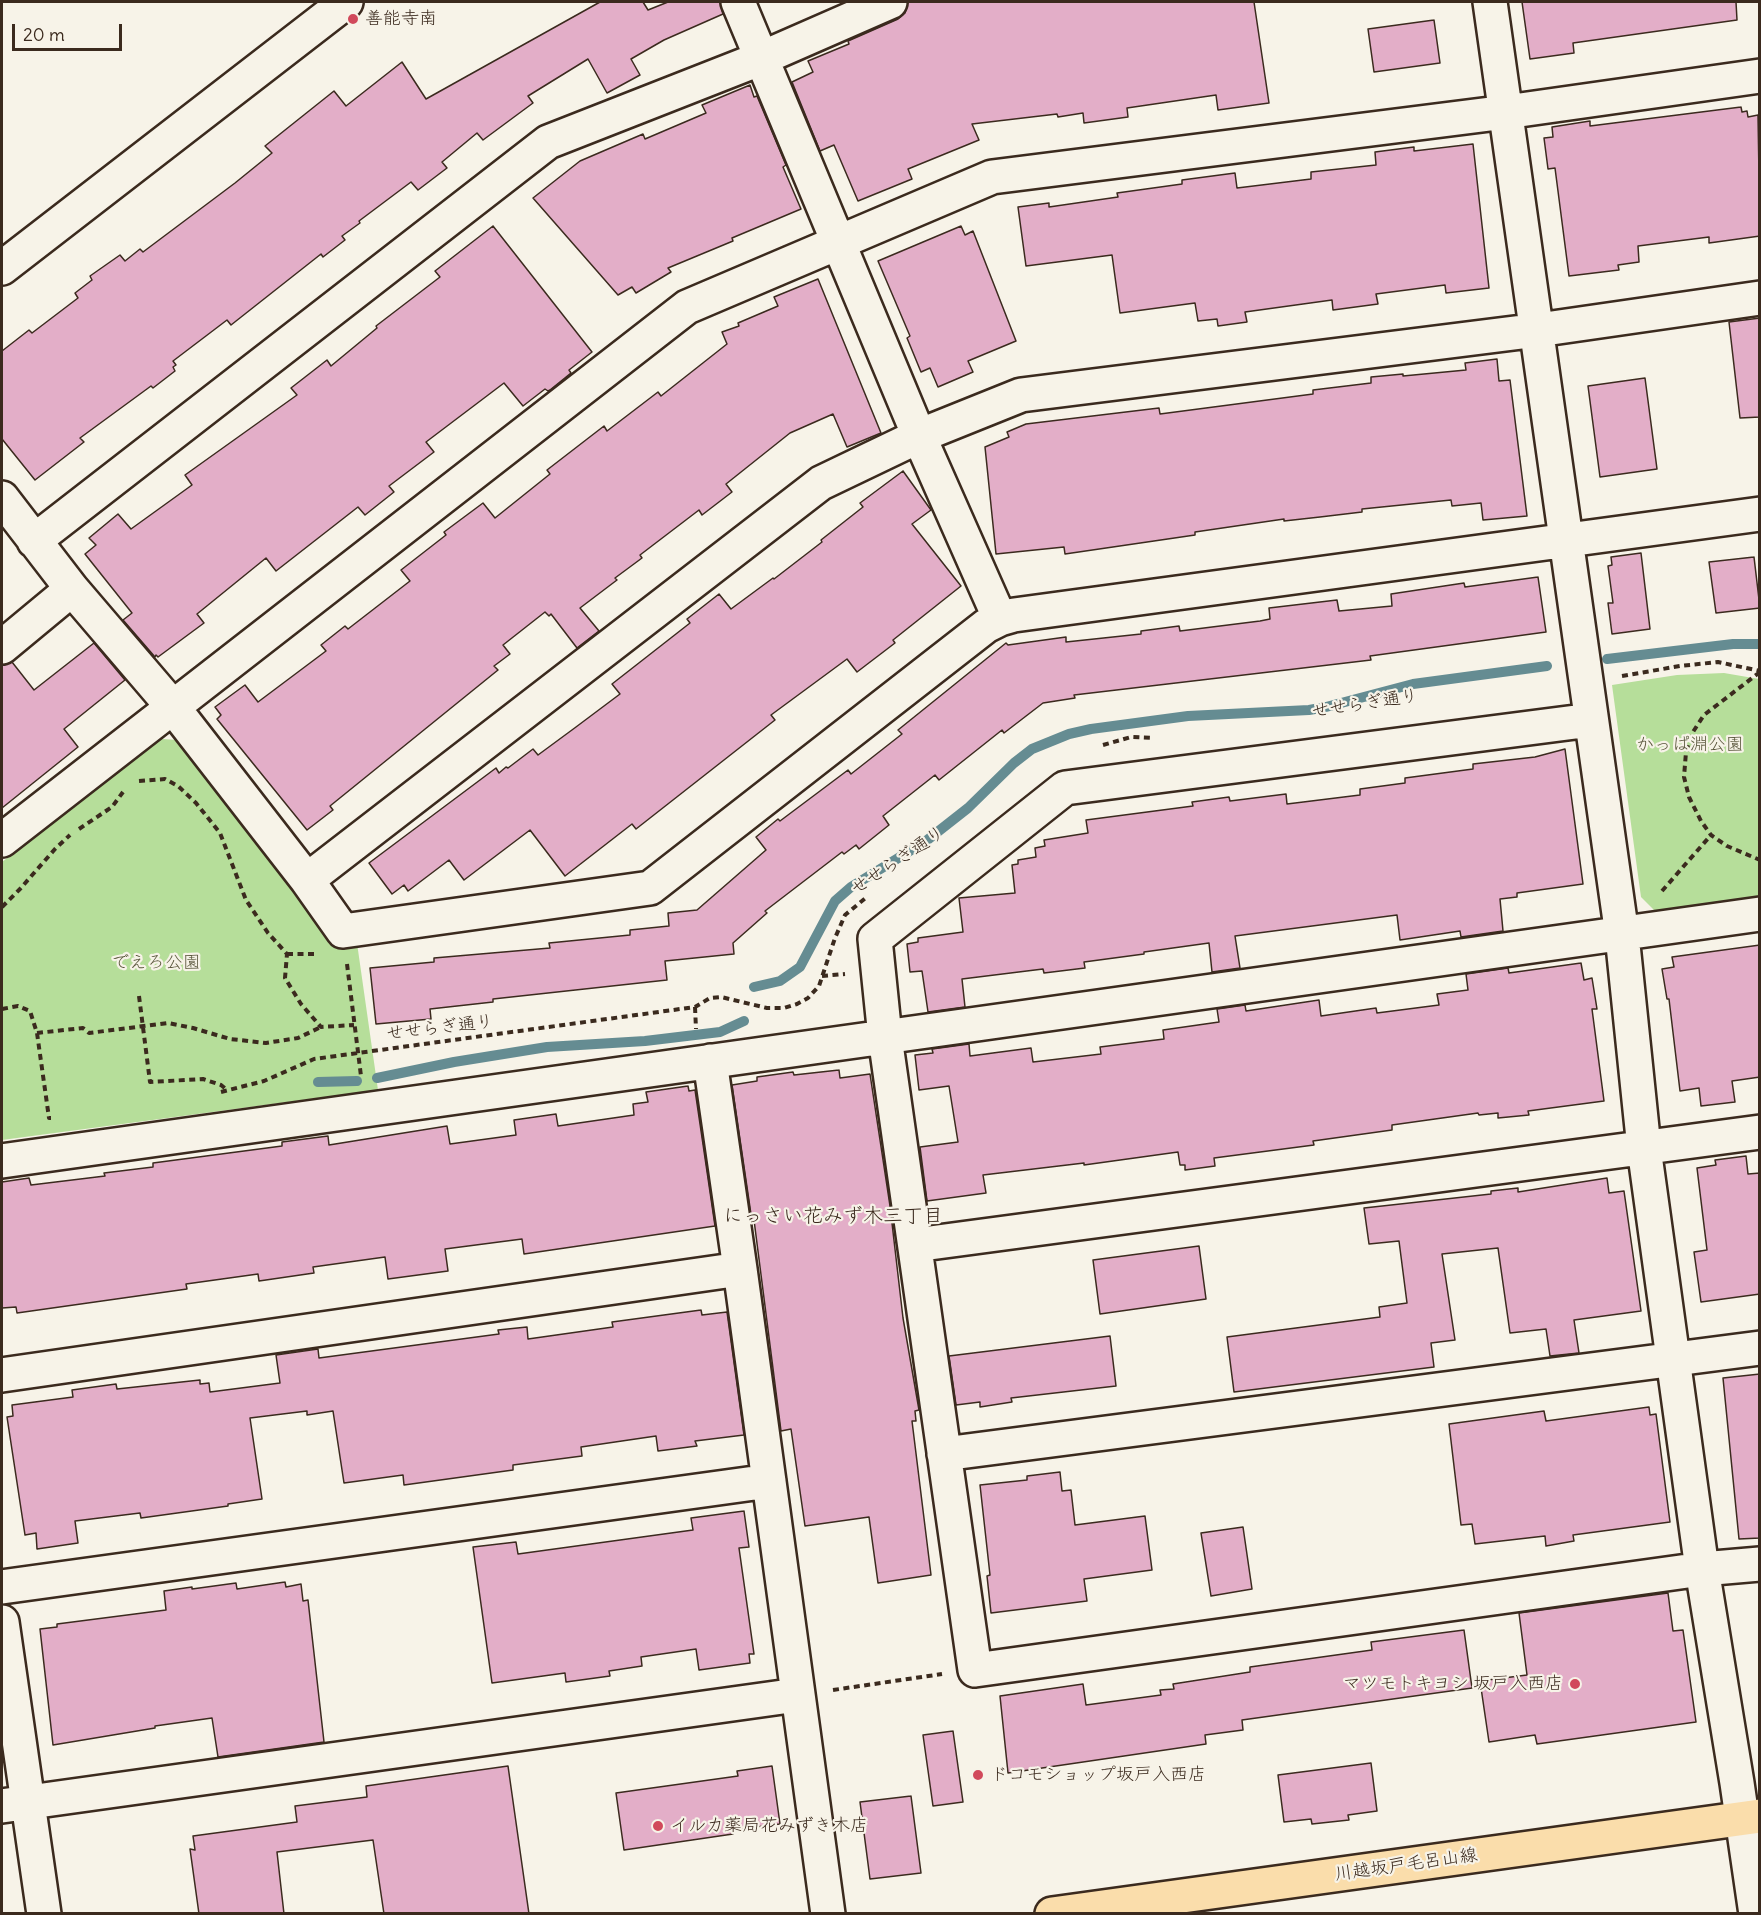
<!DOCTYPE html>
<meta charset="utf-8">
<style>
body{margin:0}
#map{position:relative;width:1761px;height:1915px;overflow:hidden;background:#f7f3e8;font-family:Delius,sans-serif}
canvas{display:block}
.frame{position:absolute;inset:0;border:3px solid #3b2a1e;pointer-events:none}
.scale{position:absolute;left:12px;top:24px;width:110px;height:27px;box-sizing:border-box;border:3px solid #3b2a1e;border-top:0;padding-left:8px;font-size:18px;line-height:21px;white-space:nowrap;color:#3b2a1e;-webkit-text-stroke:4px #f7f3e8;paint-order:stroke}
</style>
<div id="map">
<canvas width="1761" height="1915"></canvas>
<div class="frame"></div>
<div class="scale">20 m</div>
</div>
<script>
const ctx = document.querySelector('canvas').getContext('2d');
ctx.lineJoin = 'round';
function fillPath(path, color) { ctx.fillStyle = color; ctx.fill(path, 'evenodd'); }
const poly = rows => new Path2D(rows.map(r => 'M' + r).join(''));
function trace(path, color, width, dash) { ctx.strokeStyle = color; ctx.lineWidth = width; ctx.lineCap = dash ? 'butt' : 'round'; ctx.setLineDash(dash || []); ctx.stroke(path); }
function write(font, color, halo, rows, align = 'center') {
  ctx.font = font + ' Delius,"Klee One",sans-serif'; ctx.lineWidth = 4.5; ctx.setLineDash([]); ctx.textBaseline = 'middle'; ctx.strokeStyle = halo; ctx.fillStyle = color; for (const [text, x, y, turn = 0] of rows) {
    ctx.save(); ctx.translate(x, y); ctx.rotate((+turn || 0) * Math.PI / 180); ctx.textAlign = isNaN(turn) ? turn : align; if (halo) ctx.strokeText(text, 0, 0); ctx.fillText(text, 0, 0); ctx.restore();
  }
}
const green = poly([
 [1724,673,1759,679,1759,899,1657,913,1641,897,1612,685,1677,675],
 [162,739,178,740,336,945,357,943,378,1090,2,1140,2,862]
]);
const stream = poly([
 [1607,659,1733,644,1760,644],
 [754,987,780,981,800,967,835,901,851,887,926,841,968,808,1014,763,1032,749,1069,734,1091,729,1188,716,1309,710,1326,707,1413,684,1547,666],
 [377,1078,454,1062,547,1047,645,1041,720,1032,744,1021],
 [318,1082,357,1081]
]);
const building = poly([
 [600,2,643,2,648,10,668,2,720,2,723,14,664,40,631,59,640,75,607,93,588,59,528,96,533,103,483,140,477,133,442,162,447,168,418,190,411,182,359,221,360,223,342,236,345,240,323,257,321,254,231,325,227,320,173,361,176,365,173,367,175,371,153,388,151,386,80,438,84,442,35,480,2,439,2,351,29,330,32,333,78,298,75,293,92,280,90,276,120,255,125,261,140,249,143,252,235,183,272,153,265,146,334,91,346,106,402,62,426,99,600,2],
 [908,2,1254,2,1269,103,1218,110,1216,95,1127,108,1128,117,1084,123,1083,113,1058,117,1057,114,972,124,979,140,908,169,912,179,858,201,834,145,820,151,792,82,813,72,808,61,849,44,848,41,898,19,905,13,908,2],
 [1522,2,1736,2,1737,20,1573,43,1574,53,1530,59,1522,2],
 [1434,20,1440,63,1374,72,1368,29,1434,20],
 [750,85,754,97,757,96,786,165,783,167,801,209,732,238,733,241,668,268,671,272,636,293,632,287,618,295,533,198,580,161,643,134,645,139,706,113,702,105,750,85],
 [1741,107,1742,112,1747,111,1748,117,1758,115,1760,236,1709,243,1709,237,1638,246,1639,262,1618,265,1619,270,1569,276,1555,168,1548,169,1544,138,1553,137,1552,127,1590,121,1590,126,1741,107],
 [1473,144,1489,288,1446,293,1445,285,1376,294,1378,304,1333,310,1332,300,1245,312,1247,322,1218,326,1217,319,1198,321,1195,303,1120,313,1112,255,1026,266,1018,207,1049,203,1049,207,1118,197,1117,193,1182,184,1182,180,1235,173,1237,188,1311,179,1311,172,1376,165,1375,152,1414,147,1414,151,1473,144],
 [493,226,592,352,569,370,571,373,550,390,548,391,545,389,523,406,504,383,426,442,434,452,389,486,394,492,365,515,358,507,276,571,266,558,197,614,204,623,158,657,156,655,155,657,123,620,132,613,85,554,96,545,89,538,118,514,131,529,192,485,185,475,297,395,291,388,327,360,331,366,377,328,376,326,440,277,435,271,493,226],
 [961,226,965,235,973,231,1016,341,968,361,973,372,938,387,930,368,921,372,907,338,910,336,878,261,961,226],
 [818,279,881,433,847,447,833,414,790,433,726,484,732,492,702,515,699,510,640,555,642,558,615,578,617,580,580,608,599,631,577,648,551,614,549,616,545,612,503,645,510,654,494,666,498,670,330,806,333,810,307,830,217,719,221,715,215,707,245,685,258,702,326,651,321,645,345,626,348,629,410,581,401,570,446,535,444,532,483,503,495,518,550,474,547,470,604,426,607,431,658,392,661,396,727,344,722,332,739,326,738,323,778,306,774,297,818,279],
 [1760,318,1760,417,1740,418,1729,322,1760,318],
 [1497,359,1499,381,1510,380,1527,516,1483,520,1481,503,1452,506,1451,500,1362,509,1362,512,1320,517,1284,521,1284,519,1195,532,1195,535,1065,554,1064,547,996,554,985,447,1009,437,1007,432,1026,424,1159,408,1160,414,1313,394,1313,390,1371,383,1371,377,1403,374,1403,376,1466,370,1465,363,1497,359],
 [1645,378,1657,469,1600,477,1588,386,1645,378],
 [903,471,931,510,912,524,961,586,893,640,895,643,857,672,847,659,771,715,775,720,636,829,632,824,565,876,530,830,464,880,449,860,408,891,404,885,392,894,369,863,496,768,499,773,506,767,508,768,533,749,538,755,576,727,620,694,612,684,690,623,687,619,719,594,731,609,773,578,774,579,822,542,821,540,863,507,860,503,903,471],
 [1641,553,1650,629,1612,634,1608,603,1613,603,1608,566,1612,565,1611,557,1641,553],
 [1754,557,1760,608,1716,613,1709,562,1754,557],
 [1538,577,1546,632,1370,656,1371,660,1074,695,1075,698,1043,703,1004,733,1002,730,939,780,935,775,883,816,889,825,859,849,856,845,844,854,842,852,765,911,767,913,733,943,734,954,665,961,667,980,493,999,493,1002,430,1009,431,1019,376,1024,370,968,434,962,434,958,550,948,549,943,630,935,630,930,669,926,668,913,697,910,766,850,756,837,778,819,780,821,848,770,851,774,902,734,898,730,1006,643,1008,645,1066,637,1066,642,1141,634,1141,631,1179,626,1180,631,1260,621,1270,619,1269,608,1337,600,1339,611,1392,606,1391,594,1464,583,1465,587,1538,577],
 [94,643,125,680,64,729,78,747,2,808,2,665,12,662,34,690,94,643],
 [1565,749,1583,884,1517,893,1517,897,1500,899,1503,931,1461,937,1460,931,1400,940,1397,915,1235,936,1240,968,1212,972,1209,943,1144,952,1144,954,1084,962,1085,968,1044,973,1043,969,962,979,965,1007,928,1012,922,971,910,972,907,944,918,942,918,938,963,932,959,898,1015,893,1012,865,1018,864,1018,860,1036,857,1035,848,1045,846,1044,840,1088,833,1086,820,1193,806,1192,802,1229,797,1230,801,1286,794,1287,804,1360,795,1360,789,1405,783,1405,778,1473,769,1473,764,1535,757,1565,749],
 [1760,945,1760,1077,1732,1081,1735,1102,1701,1106,1699,1088,1680,1091,1669,999,1667,999,1662,969,1674,967,1672,957,1760,945],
 [1581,963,1584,980,1592,978,1597,1009,1592,1009,1604,1101,1528,1111,1529,1115,1498,1118,1498,1113,1479,1115,1478,1113,1392,1125,1392,1130,1313,1141,1314,1145,1214,1158,1215,1166,1185,1170,1185,1165,1180,1165,1178,1152,1084,1165,1084,1163,983,1175,986,1193,927,1201,920,1147,958,1142,949,1086,919,1090,915,1055,933,1053,932,1049,969,1044,970,1056,1031,1048,1033,1062,1101,1054,1100,1047,1164,1039,1163,1030,1219,1022,1217,1009,1245,1005,1246,1011,1319,1000,1321,1016,1376,1008,1377,1013,1439,1005,1437,994,1468,990,1466,974,1508,968,1509,973,1581,963],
 [839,1070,840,1078,870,1074,890,1206,903,1318,919,1410,915,1411,916,1421,912,1421,931,1575,878,1583,869,1517,805,1526,791,1429,781,1431,754,1220,752,1221,732,1085,757,1081,757,1077,793,1072,794,1075,839,1070],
 [688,1086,689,1091,695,1090,715,1226,524,1254,522,1239,445,1249,448,1271,388,1279,385,1257,313,1267,314,1273,259,1281,258,1274,186,1284,187,1289,17,1313,16,1307,2,1308,2,1182,29,1178,31,1185,105,1176,104,1173,153,1167,153,1163,282,1146,282,1142,328,1136,329,1145,447,1126,450,1144,516,1135,514,1120,556,1114,558,1126,634,1115,633,1104,648,1102,646,1092,688,1086],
 [1746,1156,1748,1174,1760,1173,1760,1294,1701,1302,1694,1252,1707,1250,1697,1168,1716,1165,1715,1160,1746,1156],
 [1607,1178,1609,1193,1624,1191,1641,1311,1574,1320,1579,1353,1550,1356,1546,1329,1510,1333,1498,1248,1442,1254,1455,1340,1431,1343,1434,1367,1234,1392,1227,1337,1380,1317,1379,1307,1407,1303,1399,1241,1369,1244,1364,1208,1491,1194,1491,1191,1518,1188,1518,1192,1607,1178],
 [1199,1246,1206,1299,1100,1314,1093,1260,1199,1246],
 [701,1310,702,1315,727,1312,744,1435,695,1441,697,1446,658,1451,656,1436,581,1447,582,1456,513,1465,513,1470,404,1485,403,1475,344,1483,333,1411,307,1415,307,1411,250,1418,262,1499,228,1504,228,1506,141,1518,140,1513,75,1521,78,1543,37,1549,36,1533,25,1535,7,1417,13,1416,12,1405,73,1397,72,1390,116,1384,117,1389,200,1380,200,1384,209,1383,210,1392,280,1383,276,1355,318,1349,319,1358,499,1334,498,1330,527,1327,528,1339,613,1327,612,1322,701,1310],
 [1110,1336,1116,1386,1011,1398,1012,1402,980,1407,980,1402,956,1405,949,1356,1110,1336],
 [1760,1374,1760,1538,1739,1539,1723,1378,1760,1374],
 [1649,1407,1650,1415,1656,1414,1670,1522,1573,1535,1574,1541,1546,1546,1545,1536,1475,1544,1472,1524,1461,1525,1449,1424,1544,1411,1546,1421,1649,1407],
 [1060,1472,1062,1491,1071,1490,1075,1525,1145,1516,1152,1570,1084,1579,1087,1601,991,1613,987,1576,990,1575,980,1485,1027,1480,1027,1476,1060,1472],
 [744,1511,749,1547,739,1548,754,1654,749,1654,750,1663,699,1670,696,1649,641,1657,642,1666,609,1671,610,1676,566,1682,565,1673,492,1683,473,1547,516,1542,518,1554,693,1530,691,1518,744,1511],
 [1243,1527,1252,1589,1211,1596,1201,1533,1243,1527],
 [285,1582,286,1587,301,1584,303,1601,308,1600,324,1742,218,1757,212,1718,155,1726,155,1728,53,1745,40,1629,57,1627,57,1624,166,1610,164,1591,192,1587,192,1589,236,1583,237,1589,285,1582],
 [1668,1593,1673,1631,1683,1630,1696,1722,1537,1744,1535,1735,1489,1742,1480,1681,1527,1675,1519,1613,1668,1593],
 [1464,1630,1472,1688,1242,1720,1243,1730,1205,1735,1206,1744,1008,1773,1000,1696,1083,1684,1086,1705,1161,1695,1160,1690,1174,1689,1173,1684,1250,1672,1250,1667,1372,1650,1371,1642,1464,1630],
 [953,1731,963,1802,933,1806,923,1735,953,1731],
 [1371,1763,1377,1811,1348,1815,1349,1820,1312,1824,1311,1819,1284,1822,1278,1775,1371,1763],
 [508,1766,529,1914,384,1914,373,1840,277,1852,284,1914,199,1914,190,1849,195,1850,193,1836,297,1822,295,1806,367,1797,366,1786,508,1766],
 [772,1766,780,1824,732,1830,733,1834,624,1850,616,1793,738,1776,737,1771,772,1766],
 [911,1796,921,1873,870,1879,860,1802,911,1796]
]);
const path = poly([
 [1760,672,1704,715,1691,735,1686,752,1684,777,1689,797,1701,821,1711,835,1727,846,1760,860],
 [1622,676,1680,666,1718,662,1760,671],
 [1103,745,1131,737,1154,738],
 [139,781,165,779,178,786,196,803,220,833,246,900,268,933,287,954,285,978,301,1004,321,1027,354,1025],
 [79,829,112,807,123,792],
 [1662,891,1711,835],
 [2,907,20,889,55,849,70,835],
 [287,954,318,954],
 [347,964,361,1076],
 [822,976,845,974],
 [139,996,150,1082,203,1079,221,1085,227,1090],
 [695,1007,696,1029],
 [2,1009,18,1006,30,1011,37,1033,49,1118,51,1118],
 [37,1033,83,1028,89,1033,168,1023,193,1028,230,1039,266,1043,298,1038,321,1027],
 [221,1092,264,1081,314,1059,695,1007,710,998,721,997,767,1008,784,1008,797,1004,808,998,819,986,835,938,845,915,868,896],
 [833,1690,942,1674]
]);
const minor = poly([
 [738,2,919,436,1000,619],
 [1490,2,1622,935,1644,1148,1702,1569,1737,1783,1756,1914],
 [2,268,346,2],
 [2,498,72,589,172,706,307,880,343,931,650,888,986,626,1000,619,1014,615,1760,514],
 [34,541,548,142,762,58,890,2],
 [2,647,72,589],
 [1591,720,1065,788,875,939,885,1037,975,1670,1702,1569,1760,1564],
 [2,840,687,307,992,177,1506,112,1760,76],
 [307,880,821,483,919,436,1021,395,1538,330,1760,298],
 [710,1061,740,1269,828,1914],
 [2,1161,1760,914],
 [915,1245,1760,1132],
 [2,1375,740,1269],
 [944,1454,1760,1348],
 [2,1587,769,1481],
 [2,1622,44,1914],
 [2,1806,797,1695]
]);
const major = poly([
 [1052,1914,1760,1816]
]);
const markers = [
 [353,19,6,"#d1495b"],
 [1575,1684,6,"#d1495b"],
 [978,1775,6,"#d1495b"],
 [658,1826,6,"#d1495b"]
];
const poiNames = [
 ["善能寺南",365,19],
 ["マツモトキヨシ 坂戸入西店",1563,1684,"right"],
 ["ドコモショップ坂戸入西店",990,1775],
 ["イルカ薬局花みずき木店",670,1826]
];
const streetNames = [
 ["せせらぎ通り",1365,704,-9],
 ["せせらぎ通り",898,861,-34],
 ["せせらぎ通り",440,1028,-7],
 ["川越坂戸毛呂山線",1406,1865,-8]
];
const parkNames = [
 ["かっぱ淵公園",1690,745],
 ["でえろ公園",156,963]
];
const neighbourhoodNames = [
 ["にっさい花みず木三丁目",833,1216]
];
fillPath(green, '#b6de9a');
trace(stream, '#658c92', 10);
fillPath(building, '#e3aec8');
trace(building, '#3b2a1e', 1.5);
trace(minor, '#3b2a1e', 38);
trace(major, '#3b2a1e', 38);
trace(path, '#3b2a1e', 4, [6, 4.5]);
trace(minor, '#f7f3e8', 33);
trace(major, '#faddab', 33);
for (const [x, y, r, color] of markers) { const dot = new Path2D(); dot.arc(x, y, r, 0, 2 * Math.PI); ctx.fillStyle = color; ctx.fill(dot); trace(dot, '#f7f3e8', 2); }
write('18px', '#3b2a1e', '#f7f3e8', poiNames, 'left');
write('18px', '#3b2a1e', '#f7f3e8', streetNames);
write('18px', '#5a573d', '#f7f3e8', parkNames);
write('20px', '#3b2a1e', '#f7f3e8', neighbourhoodNames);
</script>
